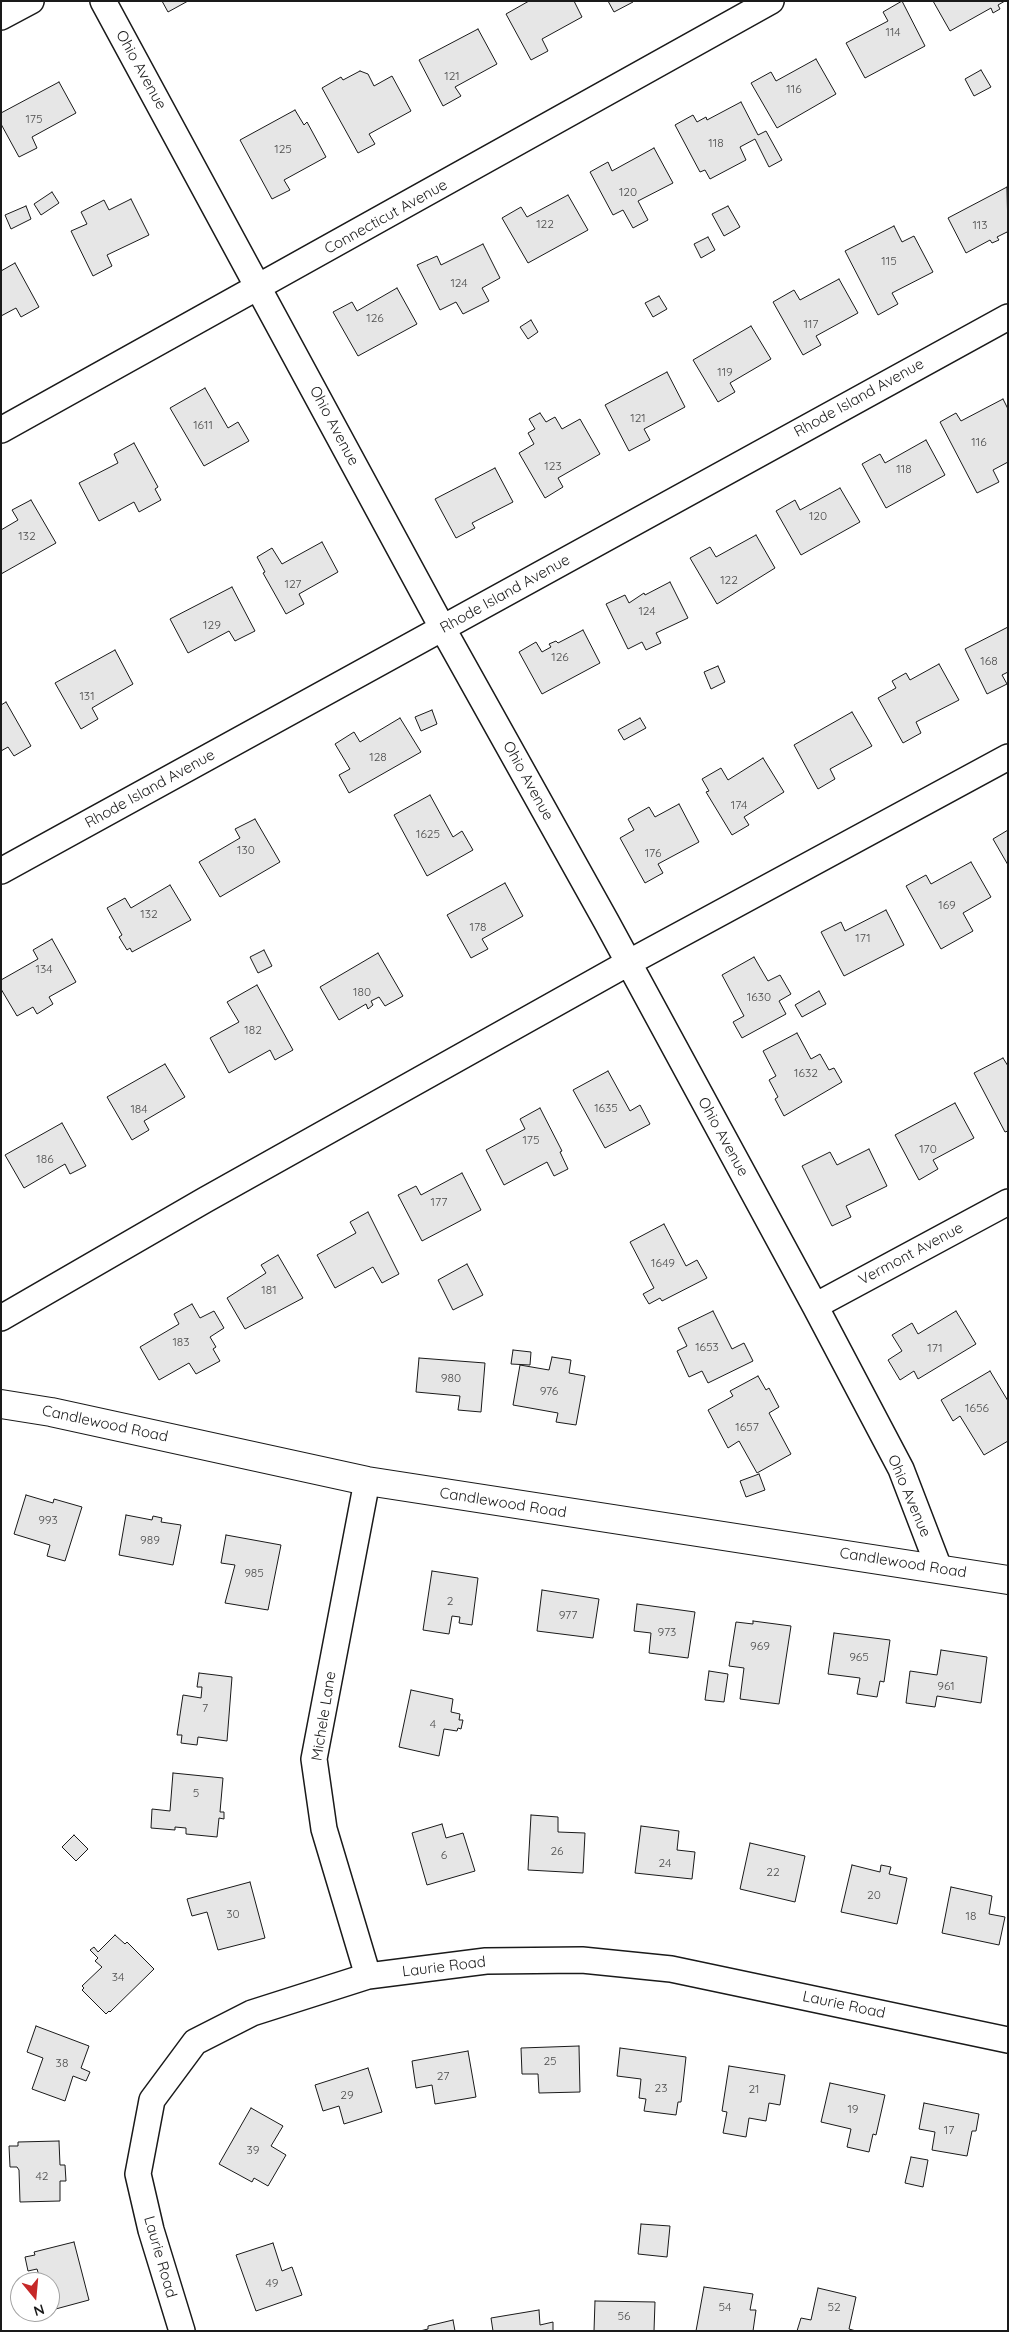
<!DOCTYPE html>
<style>
body{margin:0}
#map{position:relative;width:1009px;height:2332px;overflow:hidden;background:#fff;font-family:Quicksand,sans-serif}
canvas{display:block}
.frame{position:absolute;inset:0;border:2px solid #1a1a1a;pointer-events:none}
.north{position:absolute;left:10px;top:2272px;width:50px;height:50px;box-sizing:border-box;background:#fff;border:1px solid #a3a3a3;border-radius:50%;rotate:163deg;font-size:14px;font-weight:700;line-height:20px;text-align:center;color:#1a1a1a}
.north::after{content:'';display:block;margin:auto;width:18px;height:22px;background:#c62828;clip-path:polygon(50% 0,100% 100%,50% 72%,0 100%)}
</style>
<div id="map">
<canvas width="1009" height="2332"></canvas>
<div class="frame"></div>
<div class="north">N</div>
</div>
<script>
const ctx = document.querySelector('canvas').getContext('2d');
ctx.lineJoin = 'round';
function fillPath(path, color) { ctx.fillStyle = color; ctx.fill(path, 'evenodd'); }
const poly = rows => new Path2D(rows.map(r => 'M' + r).join(''));
function trace(path, color, width, dash) { ctx.strokeStyle = color; ctx.lineWidth = width; ctx.lineCap = dash ? 'butt' : 'round'; ctx.setLineDash(dash || []); ctx.stroke(path); }
function write(font, color, halo, rows, align = 'center') {
  ctx.font = font + ' Quicksand,sans-serif'; ctx.lineWidth = 4; ctx.setLineDash([]); ctx.textBaseline = 'middle'; ctx.strokeStyle = halo; ctx.fillStyle = color; for (const [text, x, y, turn = 0] of rows) {
    ctx.save(); ctx.translate(x, y); ctx.rotate((+turn || 0) * Math.PI / 180); ctx.textAlign = isNaN(turn) ? turn : align; if (halo) ctx.strokeText(text, 0, 0); ctx.fillText(text, 0, 0); ctx.restore();
  }
}
const building = poly([
 [162,1,188,1,168,12,162,1],
 [529,1,574,1,582,17,542,39,548,51,531,60,506,14,529,1],
 [608,1,632,1,633,2,614,12,608,1],
 [902,1,925,46,865,78,846,43,888,21,883,12,902,1],
 [933,1,1005,1,998,5,1000,9,993,13,991,8,950,31,933,1],
 [478,29,497,64,455,87,461,96,443,106,419,60,478,29],
 [816,59,836,94,777,128,751,83,771,72,776,81,816,59],
 [981,70,991,87,974,96,965,79,981,70],
 [360,71,368,74,374,86,392,76,411,111,369,134,375,144,358,153,322,88,341,77,343,80,360,71],
 [59,82,76,113,32,137,37,148,19,157,1,124,1,113,59,82],
 [741,102,758,135,766,131,782,160,769,167,755,139,740,147,746,160,710,179,705,170,700,172,675,125,693,115,697,122,706,117,707,120,741,102],
 [295,110,304,125,307,122,326,157,284,180,290,190,272,199,240,140,295,110],
 [654,148,673,183,638,201,648,220,633,228,623,210,613,215,590,172,608,162,612,171,654,148],
 [1007,187,1008,234,1007,232,997,237,999,240,992,243,990,240,966,253,948,218,1007,187],
 [52,192,59,203,41,215,34,204,52,192],
 [568,195,588,230,528,263,502,218,521,207,527,217,568,195],
 [131,199,149,235,107,255,112,266,93,276,71,231,87,224,81,212,104,200,109,210,131,199],
 [26,206,31,219,11,229,5,215,26,206],
 [728,206,740,227,724,236,712,214,728,206],
 [894,226,902,242,914,236,933,272,892,293,898,304,878,315,845,251,894,226],
 [708,237,715,250,701,258,694,244,708,237],
 [483,244,500,278,482,288,489,301,463,314,456,302,440,310,417,265,437,256,441,265,483,244],
 [15,263,39,307,21,317,16,308,1,316,1,271,15,263],
 [839,279,858,313,816,336,821,345,803,355,773,302,794,290,800,300,839,279],
 [397,288,417,324,358,356,333,312,352,302,357,311,397,288],
 [659,296,667,309,653,317,645,303,659,296],
 [531,320,538,332,528,339,520,327,531,320],
 [751,326,771,359,730,383,735,392,718,402,693,360,751,326],
 [667,372,685,407,644,429,650,440,629,451,605,405,667,372],
 [205,388,228,428,238,422,249,441,204,466,170,408,205,388],
 [1003,399,1008,409,1008,462,993,470,999,482,977,493,940,422,956,413,961,421,1003,399],
 [540,413,546,422,555,417,562,429,580,419,600,454,558,478,563,487,545,498,519,453,534,444,528,433,535,429,529,419,540,413],
 [926,440,945,475,886,508,862,464,880,454,885,463,926,440],
 [134,443,158,487,155,489,161,500,139,512,134,502,99,521,79,483,118,463,114,454,134,443],
 [495,468,513,502,472,523,475,528,456,538,435,499,495,468],
 [840,488,860,522,801,555,776,511,795,500,800,510,840,488],
 [31,500,56,543,1,574,1,530,18,520,12,510,31,500],
 [756,535,775,568,717,604,690,558,710,547,716,557,756,535],
 [322,542,338,572,299,594,304,604,286,614,263,573,265,572,257,557,272,548,282,564,322,542],
 [670,582,688,618,656,633,661,643,646,650,642,642,628,649,606,604,625,595,629,603,644,593,645,595,670,582],
 [232,587,255,631,235,641,229,631,188,653,170,619,232,587],
 [1008,627,1008,672,1002,675,1007,684,987,694,965,649,1008,627],
 [583,630,600,663,542,694,519,652,536,642,542,652,551,647,549,644,556,641,558,643,583,630],
 [115,650,133,684,92,708,98,719,81,729,55,683,115,650],
 [939,664,959,700,916,722,921,733,903,743,878,698,896,688,892,681,906,673,910,680,939,664],
 [718,666,725,682,711,689,704,672,718,666],
 [6,702,31,746,14,756,8,747,1,751,1,705,6,702],
 [432,710,437,724,421,731,415,717,432,710],
 [852,712,872,746,830,769,835,779,818,789,794,745,852,712],
 [400,718,421,752,349,793,339,775,350,769,335,744,354,732,360,742,400,718],
 [640,718,646,728,624,740,618,730,640,718],
 [763,758,784,792,744,817,749,825,732,835,706,792,709,791,702,779,721,768,728,780,763,758],
 [430,795,453,837,462,831,473,850,427,876,394,815,430,795],
 [679,804,699,842,658,864,663,873,645,883,620,838,634,830,628,819,649,807,655,817,679,804],
 [255,819,280,862,220,897,199,862,240,838,235,829,255,819],
 [1008,830,1008,865,993,839,1008,830],
 [971,862,991,897,963,913,973,931,941,949,906,886,926,875,931,884,971,862],
 [505,883,523,916,482,939,488,949,471,958,447,915,505,883],
 [170,885,191,920,132,952,130,948,127,950,119,937,122,935,107,908,125,898,131,908,170,885],
 [886,910,904,945,844,976,821,932,841,922,845,931,886,910],
 [52,939,76,982,49,997,53,1004,37,1014,33,1007,17,1016,1,989,1,980,38,959,33,950,52,939],
 [264,950,272,966,258,973,250,957,264,950],
 [378,953,403,996,385,1006,379,997,371,1001,373,1005,368,1009,366,1004,339,1020,320,987,378,953],
 [754,957,768,981,780,975,791,994,779,1001,786,1014,742,1038,733,1022,744,1016,722,975,754,957],
 [257,985,293,1050,275,1060,270,1050,229,1073,210,1038,239,1022,227,1002,257,985],
 [819,991,826,1004,802,1017,795,1005,819,991],
 [797,1033,811,1059,820,1054,829,1070,834,1068,842,1082,784,1116,775,1099,778,1097,769,1080,776,1076,763,1051,797,1033],
 [1003,1058,1008,1066,1008,1131,1005,1132,974,1073,1003,1058],
 [165,1064,185,1097,144,1121,149,1130,132,1140,107,1097,165,1064],
 [608,1071,630,1111,640,1105,650,1124,605,1148,573,1090,608,1071],
 [955,1103,974,1138,933,1160,938,1169,919,1180,895,1135,955,1103],
 [540,1108,562,1151,560,1152,568,1169,554,1176,547,1162,504,1185,486,1150,525,1129,520,1119,540,1108],
 [62,1123,86,1166,70,1174,65,1164,24,1188,5,1155,62,1123],
 [869,1149,887,1186,846,1206,851,1217,832,1226,802,1166,830,1152,837,1165,869,1149],
 [462,1173,481,1210,422,1241,398,1195,416,1186,421,1195,462,1173],
 [368,1212,399,1274,382,1283,373,1267,335,1288,317,1255,356,1233,350,1222,368,1212],
 [664,1224,686,1266,697,1260,707,1278,662,1301,660,1298,649,1304,643,1294,654,1288,630,1242,664,1224],
 [278,1255,303,1298,245,1329,227,1298,266,1273,261,1265,278,1255],
 [467,1264,483,1295,453,1310,438,1280,467,1264],
 [192,1304,200,1318,214,1311,224,1328,210,1337,216,1347,213,1349,220,1361,196,1374,189,1363,159,1380,140,1347,179,1324,174,1314,192,1304],
 [713,1311,732,1349,744,1343,753,1361,708,1383,702,1371,689,1377,677,1351,687,1346,678,1328,713,1311],
 [956,1311,976,1344,918,1379,914,1371,900,1380,888,1360,902,1351,892,1335,912,1323,918,1334,956,1311],
 [513,1350,531,1352,530,1365,511,1364,513,1350],
 [552,1357,571,1360,569,1373,585,1376,576,1425,556,1422,558,1413,513,1405,520,1365,549,1370,552,1357],
 [419,1358,485,1363,481,1412,458,1410,460,1396,416,1392,419,1358],
 [990,1371,1008,1401,1008,1441,984,1455,960,1416,953,1421,941,1400,990,1371],
 [758,1376,766,1390,769,1388,779,1407,769,1413,791,1454,757,1473,739,1441,728,1448,708,1410,733,1396,730,1391,758,1376],
 [759,1474,765,1490,746,1497,740,1481,759,1474],
 [26,1495,53,1503,54,1499,82,1507,65,1561,47,1556,50,1545,14,1534,26,1495],
 [126,1515,152,1520,153,1516,162,1518,161,1522,181,1525,173,1565,119,1555,126,1515],
 [226,1535,281,1545,268,1610,225,1603,235,1565,221,1563,226,1535],
 [432,1571,478,1578,472,1625,459,1623,460,1617,452,1616,449,1634,423,1630,432,1571],
 [542,1590,599,1599,593,1638,537,1631,542,1590],
 [637,1604,695,1612,688,1658,649,1653,651,1633,634,1631,637,1604],
 [753,1621,791,1626,779,1704,740,1699,744,1668,729,1666,736,1622,753,1624,753,1621],
 [834,1633,890,1640,884,1682,880,1681,877,1697,857,1694,860,1678,828,1674,834,1633],
 [941,1650,987,1657,981,1703,937,1696,935,1707,906,1703,910,1671,937,1675,941,1650],
 [709,1671,728,1674,724,1702,705,1700,709,1671],
 [199,1673,232,1677,227,1741,198,1737,197,1745,181,1743,182,1735,177,1735,183,1695,201,1698,202,1687,197,1687,199,1673],
 [411,1690,453,1699,451,1712,460,1714,459,1720,463,1720,461,1729,458,1728,457,1731,444,1729,439,1756,399,1747,411,1690],
 [173,1773,223,1778,220,1812,224,1812,224,1819,219,1818,217,1837,186,1834,186,1828,175,1827,175,1830,151,1828,152,1809,170,1811,173,1773],
 [531,1815,558,1817,558,1832,585,1833,583,1873,528,1870,531,1815],
 [442,1824,446,1838,463,1833,475,1871,427,1885,412,1833,442,1824],
 [641,1826,679,1831,677,1850,695,1852,692,1879,635,1873,641,1826],
 [74,1835,88,1849,76,1861,62,1847,74,1835],
 [750,1843,805,1856,795,1902,740,1889,750,1843],
 [852,1865,880,1872,881,1865,891,1867,889,1874,907,1878,897,1924,841,1912,852,1865],
 [250,1882,265,1938,218,1950,207,1912,192,1916,187,1899,250,1882],
 [951,1887,992,1896,989,1914,1005,1917,999,1945,942,1933,951,1887],
 [115,1935,125,1944,127,1942,154,1969,110,2012,109,2011,106,2014,82,1990,84,1988,82,1986,102,1967,95,1961,98,1958,90,1950,94,1947,98,1952,115,1935],
 [36,2026,89,2046,81,2068,90,2072,86,2081,73,2076,65,2101,32,2089,43,2058,27,2052,36,2026],
 [579,2046,580,2092,539,2093,538,2074,522,2074,521,2048,579,2046],
 [620,2048,686,2057,681,2102,678,2102,676,2115,644,2111,646,2099,639,2098,641,2079,617,2076,620,2048],
 [468,2051,476,2097,435,2104,432,2085,416,2088,412,2061,468,2051],
 [729,2066,785,2075,780,2105,769,2103,766,2121,749,2118,746,2137,723,2133,727,2112,722,2111,729,2066],
 [368,2068,382,2112,344,2124,339,2106,323,2111,315,2085,368,2068],
 [830,2083,885,2095,876,2135,873,2134,869,2152,847,2147,851,2129,821,2122,830,2083],
 [924,2103,979,2114,976,2131,972,2131,967,2156,932,2150,935,2132,919,2129,924,2103],
 [251,2108,283,2126,271,2146,286,2155,268,2186,254,2178,252,2182,219,2164,251,2108],
 [59,2141,60,2165,65,2165,66,2181,60,2181,60,2201,20,2202,19,2170,17,2167,10,2167,9,2146,18,2146,18,2142,59,2141],
 [911,2157,928,2160,923,2187,905,2183,911,2157],
 [641,2224,670,2226,667,2257,638,2254,641,2224],
 [74,2242,89,2300,52,2310,50,2282,41,2282,37,2269,28,2271,25,2257,35,2255,34,2252,74,2242],
 [273,2243,282,2271,292,2267,302,2295,256,2311,236,2255,273,2243],
 [704,2287,753,2294,750,2310,756,2310,753,2331,696,2331,704,2287],
 [818,2288,856,2297,849,2329,856,2331,797,2331,801,2318,811,2320,818,2288],
 [595,2301,655,2302,654,2331,594,2331,595,2301],
 [539,2310,540,2325,553,2322,553,2331,493,2331,491,2318,539,2310],
 [453,2320,455,2331,420,2331,428,2329,428,2326,453,2320]
]);
const minor = poly([
 [103,1,443,629,606,921,815,1306,901,1469,939,1568],
 [1,17,31,1],
 [1,430,771,1],
 [1,871,1008,317],
 [815,1306,1008,1202],
 [1,1318,205,1200,628,963,1008,757],
 [367,1481,314,1759,324,1829,368,1976],
 [182,2331,151,2230,138,2174,152,2100,195,2042,252,2013,368,1976,486,1961,582,1960,671,1969,1008,2040]
]);
const tertiary = poly([
 [1,1404,51,1412,367,1481,1008,1580]
]);
const numberNames = [
 ["114",893,32],
 ["121",452,76],
 ["116",794,89],
 ["175",34,119],
 ["118",716,143],
 ["125",283,149],
 ["120",628,192],
 ["122",545,224],
 ["113",980,225],
 ["115",889,261],
 ["124",459,283],
 ["126",375,318],
 ["117",811,324],
 ["119",725,372],
 ["121",638,418],
 ["1611",203,425],
 ["116",979,442],
 ["123",553,466],
 ["118",904,469],
 ["120",818,516],
 ["132",27,536],
 ["122",729,580],
 ["127",293,584],
 ["124",647,611],
 ["129",212,625],
 ["126",560,657],
 ["168",989,661],
 ["131",87,696],
 ["128",378,757],
 ["174",739,805],
 ["1625",428,834],
 ["130",246,850],
 ["176",653,853],
 ["169",947,905],
 ["132",149,914],
 ["178",478,927],
 ["171",863,938],
 ["134",44,969],
 ["180",362,992],
 ["1630",759,997],
 ["182",253,1030],
 ["1632",806,1073],
 ["1635",606,1108],
 ["184",139,1109],
 ["175",531,1140],
 ["170",928,1149],
 ["186",45,1159],
 ["177",439,1202],
 ["1649",663,1263],
 ["181",269,1290],
 ["183",181,1342],
 ["1653",707,1347],
 ["171",935,1348],
 ["980",451,1378],
 ["976",549,1391],
 ["1656",977,1408],
 ["1657",747,1427],
 ["993",48,1520],
 ["989",150,1540],
 ["985",254,1573],
 ["2",450,1601],
 ["977",568,1615],
 ["973",667,1632],
 ["969",760,1646],
 ["965",859,1657],
 ["961",946,1686],
 ["7",205,1708],
 ["4",433,1724],
 ["5",196,1793],
 ["26",557,1851],
 ["6",444,1855],
 ["24",665,1863],
 ["22",773,1872],
 ["20",874,1895],
 ["30",233,1914],
 ["18",971,1916],
 ["34",118,1977],
 ["25",550,2061],
 ["38",62,2063],
 ["27",443,2076],
 ["23",661,2088],
 ["21",754,2089],
 ["29",347,2095],
 ["19",853,2109],
 ["17",949,2130],
 ["39",253,2150],
 ["42",42,2176],
 ["49",272,2283],
 ["54",725,2307],
 ["52",834,2307],
 ["56",624,2316]
];
const streetNames = [
 ["Ohio Avenue",141,70,61],
 ["Connecticut Avenue",386,217,-29],
 ["Rhode Island Avenue",859,398,-29],
 ["Ohio Avenue",334,426,62],
 ["Rhode Island Avenue",505,594,-29],
 ["Ohio Avenue",528,781,61],
 ["Rhode Island Avenue",150,789,-29],
 ["Ohio Avenue",723,1137,61],
 ["Vermont Avenue",911,1254,-28],
 ["Candlewood Road",105,1424,12],
 ["Ohio Avenue",909,1496,67],
 ["Candlewood Road",503,1503,9],
 ["Candlewood Road",903,1563,9],
 ["Michele Lane",324,1716,-81],
 ["Laurie Road",444,1967,-7],
 ["Laurie Road",844,2005,12],
 ["Laurie Road",160,2257,74]
];
fillPath(building, '#e6e6e6');
trace(building, '#1a1a1a', 1);
trace(minor, '#1a1a1a', 28);
trace(tertiary, '#1a1a1a', 30);
trace(minor, '#fff', 25);
trace(tertiary, '#fff', 28);
write('12px', '#4d4d4d', null, numberNames);
write('15px', '#1a1a1a', '#fff', streetNames);
</script>
